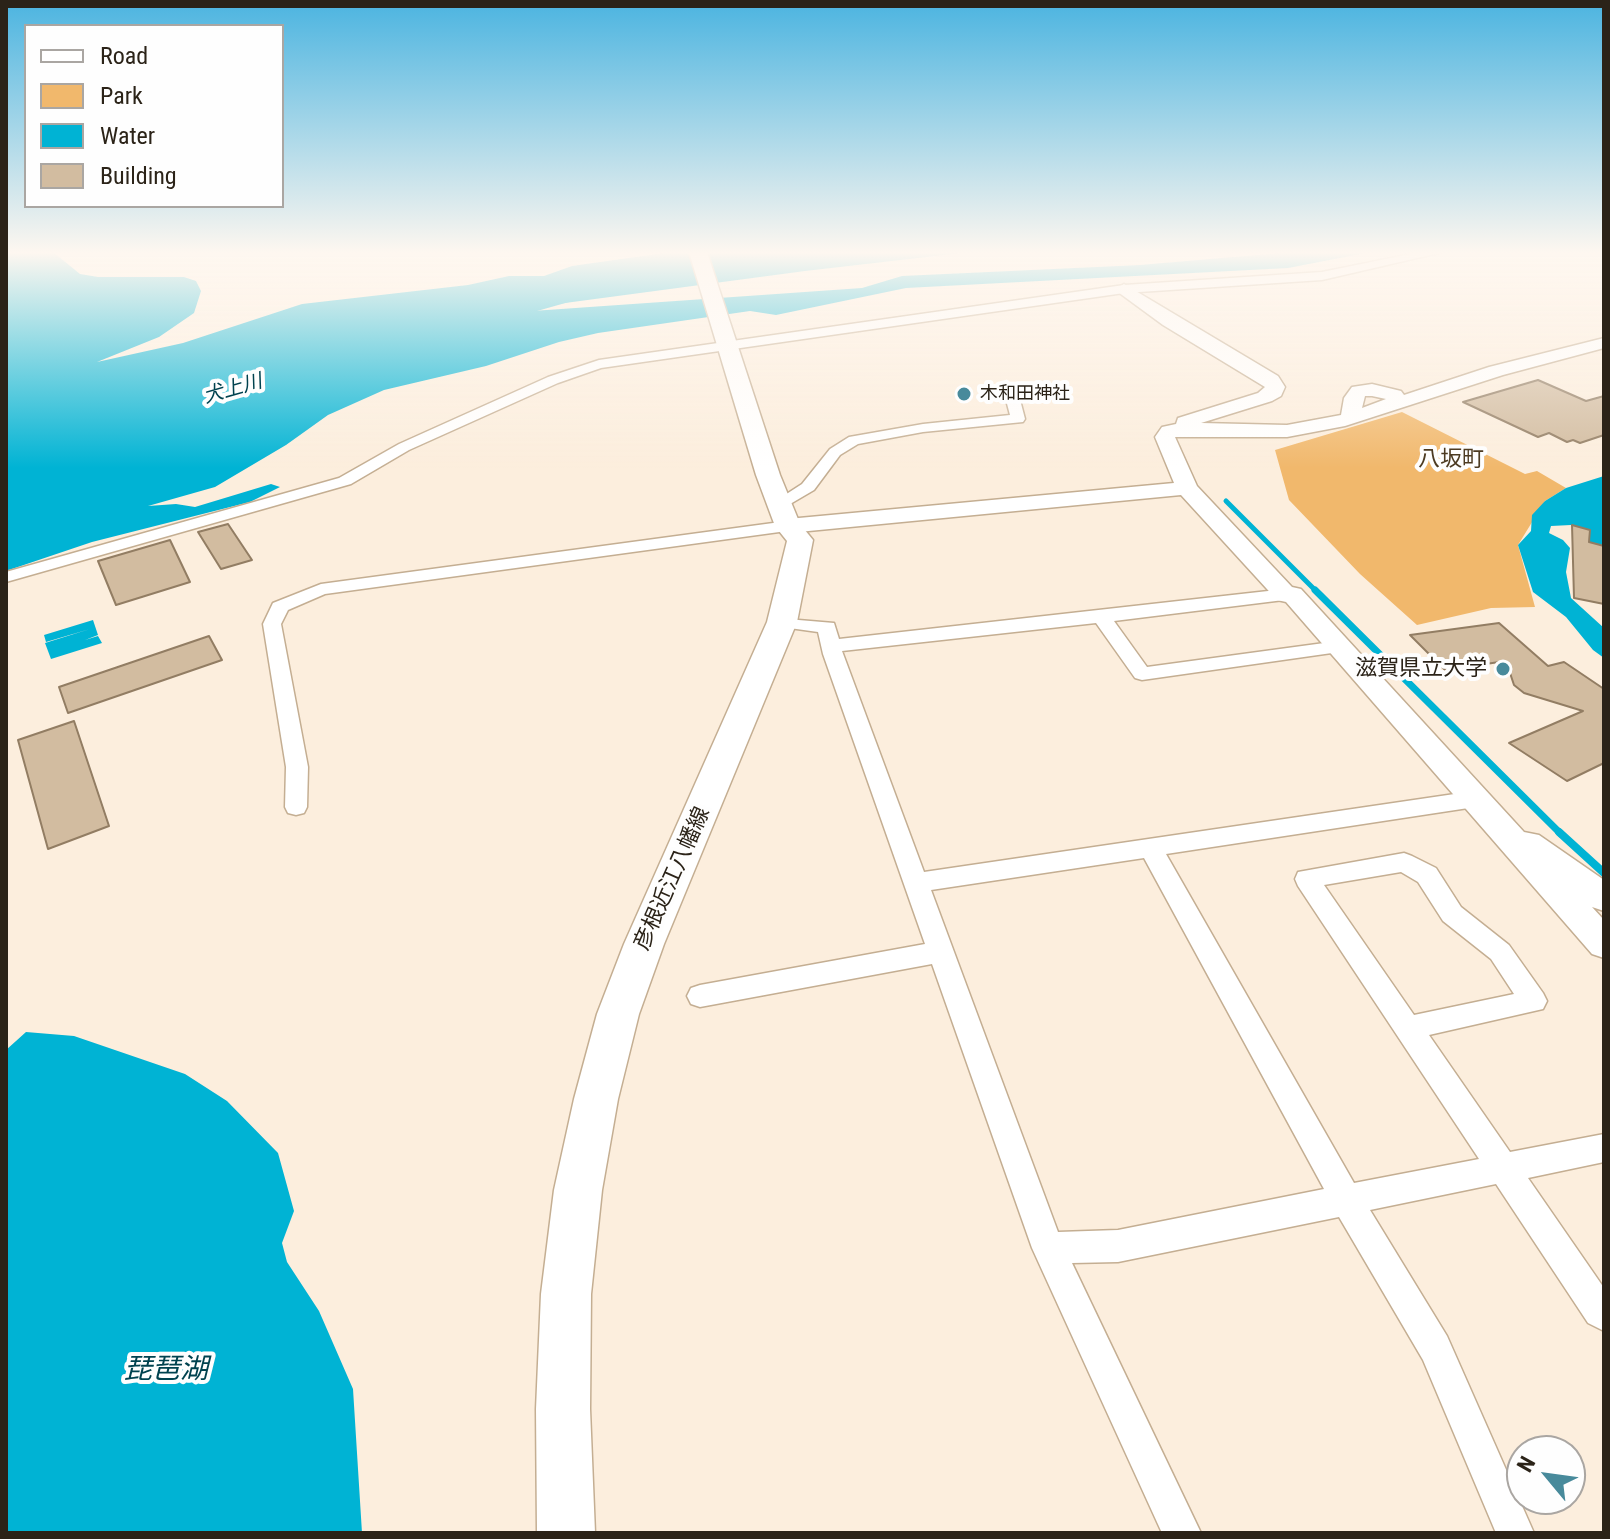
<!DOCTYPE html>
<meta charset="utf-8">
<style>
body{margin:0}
#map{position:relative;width:1610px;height:1539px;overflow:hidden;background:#fceedd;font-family:"Roboto Condensed",sans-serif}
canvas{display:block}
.frame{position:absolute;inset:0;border:8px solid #2b2318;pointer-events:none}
.legend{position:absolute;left:24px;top:24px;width:260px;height:184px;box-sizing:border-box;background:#fefefe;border:2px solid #aaa6a2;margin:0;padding:10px 14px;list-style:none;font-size:24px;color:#2b2318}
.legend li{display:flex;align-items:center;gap:16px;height:40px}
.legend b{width:40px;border:2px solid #aaa6a2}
.north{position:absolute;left:1506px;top:1435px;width:80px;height:80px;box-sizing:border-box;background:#fefefe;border:2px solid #aaa6a2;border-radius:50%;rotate:299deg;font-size:22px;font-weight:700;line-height:32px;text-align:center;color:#2b2318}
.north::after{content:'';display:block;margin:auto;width:28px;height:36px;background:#488a9b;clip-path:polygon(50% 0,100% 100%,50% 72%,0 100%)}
</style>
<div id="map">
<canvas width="1610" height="1539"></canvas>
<div class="frame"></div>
<ul class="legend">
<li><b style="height:10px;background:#fff"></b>Road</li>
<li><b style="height:22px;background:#f1b86c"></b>Park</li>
<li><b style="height:22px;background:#00b3d4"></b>Water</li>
<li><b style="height:22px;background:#d2bca0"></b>Building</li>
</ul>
<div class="north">N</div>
</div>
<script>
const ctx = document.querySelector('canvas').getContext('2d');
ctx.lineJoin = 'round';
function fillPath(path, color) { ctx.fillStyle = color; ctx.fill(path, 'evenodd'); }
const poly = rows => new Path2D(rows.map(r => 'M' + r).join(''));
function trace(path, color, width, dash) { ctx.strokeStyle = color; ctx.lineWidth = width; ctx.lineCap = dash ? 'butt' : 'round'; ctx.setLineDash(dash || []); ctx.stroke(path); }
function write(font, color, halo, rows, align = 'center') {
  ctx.font = font + ' "Roboto Condensed","Noto Sans JP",sans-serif'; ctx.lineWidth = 8; ctx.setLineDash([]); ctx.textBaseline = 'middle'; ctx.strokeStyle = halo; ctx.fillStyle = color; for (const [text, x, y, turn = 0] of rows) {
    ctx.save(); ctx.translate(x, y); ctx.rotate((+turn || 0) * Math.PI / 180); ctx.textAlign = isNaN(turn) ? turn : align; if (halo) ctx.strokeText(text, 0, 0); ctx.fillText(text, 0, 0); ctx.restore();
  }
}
const green = poly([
 [1402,412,1525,474,1537,471,1566,488,1545,501,1518,545,1535,607,1491,608,1417,625,1360,574,1289,500,1275,450]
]);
const water = poly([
 [6,252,53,252,80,274,98,277,184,277,196,281,201,291,194,313,159,337,97,362,183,343,302,304,468,285,509,276,544,276,572,266,671,252,970,252,805,271,475,315,862,288,902,276,1140,265,1292,252,1371,252,1288,268,906,288,776,315,750,311,598,333,559,342,486,366,384,390,328,415,286,445,215,487,148,506,176,504,195,507,271,484,280,487,250,502,92,542,6,571],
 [1604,476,1604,546,1589,542,1590,530,1571,525,1551,526,1549,533,1563,540,1570,548,1566,572,1571,598,1604,628,1604,658,1593,650,1566,617,1533,592,1518,545,1531,531,1532,515,1545,501,1566,488],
 [93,620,98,635,85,640,98,636,102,643,51,659,45,643,90,629,46,642,44,635],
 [26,1032,74,1036,185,1074,227,1101,278,1153,294,1211,282,1243,287,1262,319,1311,353,1389,362,1533,6,1533,6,1050]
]);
const streamFar2 = poly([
 [1226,501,1317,592]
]);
const streamFar1 = poly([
 [1315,590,1561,834]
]);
const stream = poly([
 [1559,832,1604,873]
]);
const river = poly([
 [568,288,576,290,579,295,576,300,445,337,437,335,433,330,437,325,568,288]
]);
const building = poly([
 [1538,380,1586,401,1604,396,1604,435,1580,443,1573,440,1567,442,1549,433,1538,437,1463,402,1538,380],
 [228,524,252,560,221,569,198,532,228,524],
 [1572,525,1590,530,1589,542,1604,546,1604,604,1574,598,1572,525],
 [170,540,190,582,116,605,98,561,170,540],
 [1499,623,1548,666,1564,662,1604,689,1604,763,1567,781,1509,743,1583,711,1524,693,1514,685,1506,661,1445,670,1410,635,1499,623],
 [209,636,222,660,68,713,59,687,209,636],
 [74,721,109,826,48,849,18,740,74,721]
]);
const street = poly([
 [1420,252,1443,252,1322,280,1124,293,601,368,558,383,409,450,351,484,6,582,6,572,339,478,399,444,548,377,599,360,1124,285,1322,272,1420,252],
 [1012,392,1019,396,1025,419,1023,422,923,432,858,444,840,455,814,490,785,507,779,509,771,504,802,484,830,449,849,437,923,424,1010,415,1005,396,1012,392],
 [788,521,796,526,794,530,325,594,288,610,281,624,308,767,307,807,304,813,296,815,288,813,285,807,286,767,263,624,273,603,321,584,788,521],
 [1286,589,1295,595,1292,599,1114,621,1147,667,1339,641,1349,647,1346,651,1142,680,1135,678,1096,623,842,651,924,872,1475,791,1483,793,1486,799,1483,805,1475,807,1166,854,1354,1183,1479,1159,1298,886,1295,879,1298,872,1404,853,1412,856,1436,868,1461,907,1509,945,1543,993,1547,1001,1543,1009,1429,1035,1510,1152,1604,1134,1604,1162,1528,1178,1604,1288,1604,1331,1588,1323,1496,1184,1370,1210,1447,1336,1534,1533,1496,1533,1423,1360,1339,1217,1118,1262,1072,1263,1201,1533,1162,1533,1032,1248,932,964,700,1007,691,1004,687,996,691,988,700,985,925,944,823,654,818,632,775,626,773,622,775,618,834,623,839,639,1286,589],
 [1144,858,1324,1189,1118,1230,1058,1232,931,890,1144,858],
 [1401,872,1418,882,1443,921,1491,959,1514,994,1414,1015,1324,885,1401,872]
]);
const secondary = poly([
 [1124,284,1278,376,1285,387,1281,396,1272,401,1201,423,1287,425,1341,415,1344,398,1352,387,1372,384,1401,391,1404,395,1489,367,1604,338,1604,348,1503,375,1345,426,1287,437,1175,437,1197,486,1292,587,1301,589,1524,832,1539,835,1604,880,1604,911,1592,907,1604,920,1604,958,1592,954,1286,602,1277,600,1181,495,788,533,780,531,776,526,780,521,788,519,1174,483,1155,437,1162,427,1176,424,1178,418,1258,393,1265,387,1163,325,1118,292,1116,289,1124,284],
 [1365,396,1372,396,1386,399,1362,408,1365,396]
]);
const primary = poly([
 [689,252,707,252,780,475,800,524,813,540,797,622,664,944,639,1014,618,1099,602,1190,591,1294,590,1409,595,1533,537,1533,536,1409,541,1294,554,1190,574,1099,597,1014,624,944,767,622,787,541,775,526,756,475,689,252]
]);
const markers = [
 [964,394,8,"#488a9b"],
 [1503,669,8,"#488a9b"]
];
const farPoinames = [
 ["木和田神社",980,394]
];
const farWaternames = [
 ["犬上川",233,390,-16]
];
const farQuarternames = [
 ["八坂町",1451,460]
];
const poiNames = [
 ["滋賀県立大学",1487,669]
];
const streetNames = [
 ["彦根近江八幡線",673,879,-66]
];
const nearWaternames = [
 ["琵琶湖",166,1371]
];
fillPath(green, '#f1b86c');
fillPath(water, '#00b3d4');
trace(streamFar2, '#00b3d4', 5);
trace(streamFar1, '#00b3d4', 7);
trace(stream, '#00b3d4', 8);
fillPath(river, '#00b3d4');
fillPath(building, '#d2bca0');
trace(building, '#927d63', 2);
trace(street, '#c4ae92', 3);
trace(secondary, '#c4ae92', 3);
trace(primary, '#c4ae92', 3);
fillPath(street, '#fff');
fillPath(secondary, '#fff');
fillPath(primary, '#fff');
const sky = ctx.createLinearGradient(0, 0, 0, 468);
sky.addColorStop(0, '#4bb4e0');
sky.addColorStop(0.54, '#fef7f0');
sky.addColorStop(1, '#fef7f000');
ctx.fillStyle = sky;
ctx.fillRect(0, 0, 1610, 468);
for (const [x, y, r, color] of markers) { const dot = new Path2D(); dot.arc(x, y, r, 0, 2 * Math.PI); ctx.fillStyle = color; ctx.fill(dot); trace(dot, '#fefefe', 3); }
write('18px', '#2b2318', '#fefefe', farPoinames, 'left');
write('italic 20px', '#00424f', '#fefefe', farWaternames);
write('22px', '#4d3b22', '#fefefe', farQuarternames);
write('22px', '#2b2318', '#fefefe', poiNames, 'right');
write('22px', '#2b2318', '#fefefe', streetNames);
write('italic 28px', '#00424f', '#fefefe', nearWaternames);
</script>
